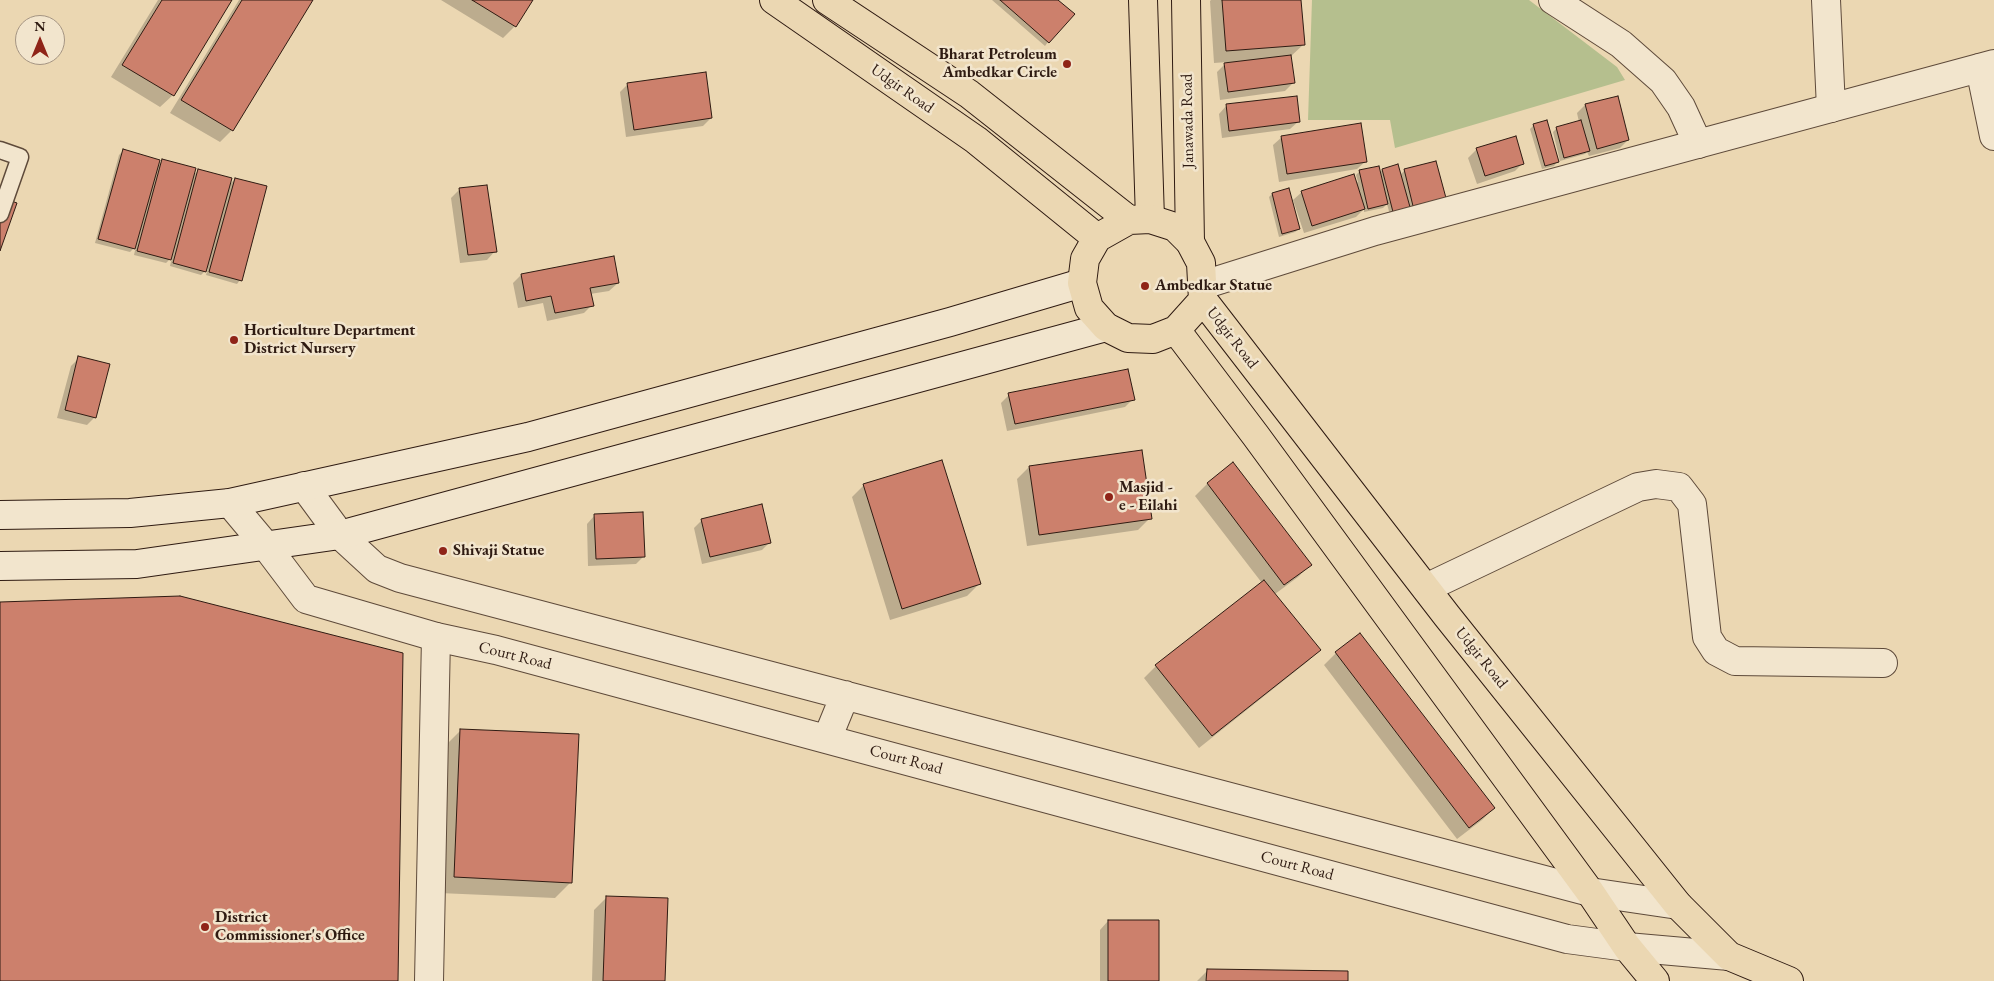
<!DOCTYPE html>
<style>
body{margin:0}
#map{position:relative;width:1994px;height:981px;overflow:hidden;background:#ebd7b2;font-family:"EB Garamond",serif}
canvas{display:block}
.north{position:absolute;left:15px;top:15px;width:50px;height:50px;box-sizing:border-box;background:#f2e5cd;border:1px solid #a49482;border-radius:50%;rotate:0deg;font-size:14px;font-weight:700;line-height:20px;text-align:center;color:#2f1b12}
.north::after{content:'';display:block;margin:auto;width:18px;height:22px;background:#8f2418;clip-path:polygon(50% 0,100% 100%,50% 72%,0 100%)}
</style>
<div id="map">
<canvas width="1994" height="981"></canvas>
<div class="north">N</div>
</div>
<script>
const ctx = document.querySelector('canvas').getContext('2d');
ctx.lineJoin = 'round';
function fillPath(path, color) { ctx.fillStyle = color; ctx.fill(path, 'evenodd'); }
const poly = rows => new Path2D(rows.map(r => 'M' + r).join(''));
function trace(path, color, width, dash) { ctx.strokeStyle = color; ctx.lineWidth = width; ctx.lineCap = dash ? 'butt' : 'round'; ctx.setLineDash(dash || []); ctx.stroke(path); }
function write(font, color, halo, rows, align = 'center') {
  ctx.font = font + ' "EB Garamond",serif'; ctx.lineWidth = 5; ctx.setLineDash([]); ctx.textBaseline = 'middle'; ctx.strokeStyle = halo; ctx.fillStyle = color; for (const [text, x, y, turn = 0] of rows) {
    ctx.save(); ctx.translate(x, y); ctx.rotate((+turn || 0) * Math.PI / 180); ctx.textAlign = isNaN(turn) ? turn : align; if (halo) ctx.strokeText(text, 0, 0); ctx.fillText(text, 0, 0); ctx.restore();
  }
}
const green = poly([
 [1312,0,1529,0,1617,67,1625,80,1395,148,1390,120,1308,120]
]);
const shadow = poly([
 [158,0,230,0,173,95,160,107,111,77],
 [239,0,311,0,232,130,220,142,170,113],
 [441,0,532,0,515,26,503,38],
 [992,0,1056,0,1048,42,1045,46],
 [1211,0,1300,0,1304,44,1290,57,1293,83,1285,91,1220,100,1217,72,1227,62,1214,63,1210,1],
 [628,84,711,118,703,126,626,137,620,92],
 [1617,97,1628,140,1620,148,1589,156,1587,152,1585,154,1560,161,1553,132,1557,128,1579,122,1577,113,1585,105],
 [1227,105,1299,121,1290,129,1222,138,1219,114],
 [1534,125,1557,162,1554,166,1542,169,1530,129],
 [1282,137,1366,161,1357,169,1279,182,1273,145],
 [1515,137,1523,163,1515,171,1477,184,1468,158,1476,150],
 [123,151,157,166,163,160,192,176,199,170,228,186,235,179,240,280,237,284,206,275,208,268,201,275,170,266,172,257,166,263,134,255,136,246,130,252,95,243,119,155],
 [1397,166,1400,175,1405,170,1436,206,1390,215,1387,204,1383,208,1364,212,1364,209,1356,217,1304,233,1293,200,1302,192,1356,183,1358,182,1356,175,1360,171,1379,173,1382,170],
 [486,186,495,251,487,260,460,263,451,198,459,190],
 [1272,194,1299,229,1295,232,1279,237,1269,197],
 [521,275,618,283,609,291,590,294,592,305,584,313,547,321,543,303,518,308,513,283],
 [79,358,95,417,87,425,57,418,71,366],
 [1009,395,1133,399,1125,407,1007,431,1001,403],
 [1233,464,1310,565,1298,577,1275,594,1319,650,1307,662,1199,748,1144,678,1156,666,1262,583,1195,496,1207,484],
 [1029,467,1150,518,1138,530,1027,546,1017,479],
 [864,485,979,584,967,596,890,620,852,497],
 [595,515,644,556,636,564,588,566,587,524],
 [702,520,770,542,762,550,702,564,694,528],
 [1360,635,1494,808,1482,820,1457,839,1324,665,1336,653],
 [461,730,571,882,555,898,439,893,445,746],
 [606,898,664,981,592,981,594,910],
 [1108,921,1158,981,1100,981,1100,930],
 [1207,971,1347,981,1197,981]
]);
const building = poly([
 [162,0,232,0,174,96,122,65,162,0],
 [242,0,313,0,233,131,181,100,242,0],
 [472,0,533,0,516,27,472,0],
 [1000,0,1058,0,1075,14,1049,43,1000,0],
 [1222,0,1301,0,1305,45,1226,51,1222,0],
 [1291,55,1295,83,1228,92,1224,63,1291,55],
 [706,72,712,118,634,130,627,83,706,72],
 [1297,96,1300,122,1229,131,1226,104,1297,96],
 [1618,96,1629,140,1597,149,1585,104,1618,96],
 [1547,120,1559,162,1545,166,1533,124,1547,120],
 [1581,120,1590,151,1564,158,1556,127,1581,120],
 [1361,123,1367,162,1287,174,1281,136,1361,123],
 [1516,136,1524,164,1485,176,1476,148,1516,136],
 [123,149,160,160,135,249,98,239,123,149],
 [162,159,196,168,171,260,137,251,162,159],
 [1436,161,1446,198,1413,206,1404,169,1436,161],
 [1398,164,1410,207,1393,212,1382,169,1398,164],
 [1379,166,1388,204,1368,209,1359,170,1379,166],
 [198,169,232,178,206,272,173,263,198,169],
 [1354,174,1365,209,1312,226,1301,191,1354,174],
 [235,178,267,186,242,281,209,272,235,178],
 [487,185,497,252,468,255,459,188,487,185],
 [1289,188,1300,229,1282,234,1272,193,1289,188],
 [0,197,17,203,0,251,0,197],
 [614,256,619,283,590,288,594,306,555,313,551,296,526,301,521,274,614,256],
 [78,356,110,364,96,418,65,410,78,356],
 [1128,369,1135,400,1015,424,1008,393,1128,369],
 [1142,450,1152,519,1039,535,1029,466,1142,450],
 [942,460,981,584,902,609,863,484,942,460],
 [1233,462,1312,565,1284,585,1207,483,1233,462],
 [762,504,771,543,710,557,701,519,762,504],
 [643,512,645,557,596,559,594,514,643,512],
 [1264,580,1321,650,1212,736,1155,665,1264,580],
 [180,596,403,653,398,981,0,981,0,602,180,596],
 [1360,633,1495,808,1469,828,1335,652,1360,633],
 [460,729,579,734,572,883,454,877,460,729],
 [606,896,668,898,665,981,603,981,606,896],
 [1108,920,1159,920,1159,981,1108,981,1108,920],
 [1207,969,1348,971,1348,981,1206,981,1207,969]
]);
const service = poly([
 [0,150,20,157,0,214]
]);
const minor = poly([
 [1553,0,1621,44,1663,81,1681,107,1698,144],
 [1826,0,1831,108],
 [1980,68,1994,136],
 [1426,588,1638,487,1656,484,1679,487,1692,504,1707,637,1716,651,1735,661,1883,663],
 [429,981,436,637]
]);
const tertiary = poly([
 [1203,285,1375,231,1994,64],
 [304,486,340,535,377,569,400,578,1590,892,1678,905],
 [230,503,266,546,306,599,436,637,496,650,1567,939,1627,947,1729,956],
 [827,739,845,695]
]);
const secondary = poly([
 [0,515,130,513,230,503,528,437,950,322,1082,283],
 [0,566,137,564,340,535,1106,327]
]);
const primary = poly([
 [1143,0,1150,219],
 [1186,0,1190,242]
]);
const trunk = poly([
 [774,0,976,140,1097,238],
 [827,0,969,94,1129,220],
 [1150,219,1175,227,1190,242,1201,263,1203,300,1176,330,1153,339,1128,338,1106,327,1089,308,1082,283,1085,259,1097,238,1129,220,1150,219],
 [1203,300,1447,616,1678,905,1729,956,1789,981],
 [1176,330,1256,436,1590,892,1627,947,1655,981]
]);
const markers = [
 [1067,64,5,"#8f2418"],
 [1145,286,5,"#8f2418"],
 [234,340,5,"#8f2418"],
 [1109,497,5,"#8f2418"],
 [443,551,5,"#8f2418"],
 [205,927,5,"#8f2418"]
];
const poiNames = [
 ["Bharat Petroleum",1057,55,"right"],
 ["Ambedkar Circle",1057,73,"right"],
 ["Ambedkar Statue",1155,286],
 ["Horticulture Department",244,331],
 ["District Nursery",244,349],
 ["Masjid -",1119,488],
 ["e - Eilahi",1119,506],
 ["Shivaji Statue",453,551],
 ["District",215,918],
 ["Commissioner's Office",215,936]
];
const streetNames = [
 ["Udgir Road",902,89,35],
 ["Janawada Road",1188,121,-91],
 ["Udgir Road",1232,338,52],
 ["Court Road",515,656,14],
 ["Udgir Road",1481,658,51],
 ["Court Road",906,760,15],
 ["Court Road",1297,866,15]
];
fillPath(green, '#b5bf8e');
fillPath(shadow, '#0003');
fillPath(building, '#cc806c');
trace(building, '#2f1b12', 1);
trace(service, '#5e4a3a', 19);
trace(minor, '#5e4a3a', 30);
trace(tertiary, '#5e4a3a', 30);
trace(secondary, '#2f1b12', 30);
trace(primary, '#2f1b12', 30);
trace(trunk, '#2f1b12', 30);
trace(service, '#f2e5cd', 16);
trace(minor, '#f2e5cd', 28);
trace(tertiary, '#f2e5cd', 28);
trace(secondary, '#f2e5cd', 28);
trace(primary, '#ebd7b2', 28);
trace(trunk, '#ebd7b2', 28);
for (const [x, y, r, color] of markers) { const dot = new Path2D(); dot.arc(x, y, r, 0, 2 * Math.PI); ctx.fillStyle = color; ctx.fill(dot); trace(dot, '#f2e5cd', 2); }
write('bold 16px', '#2f1b12', '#f2e5cd', poiNames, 'left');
write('16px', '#2f1b12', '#f2e5cd', streetNames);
</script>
